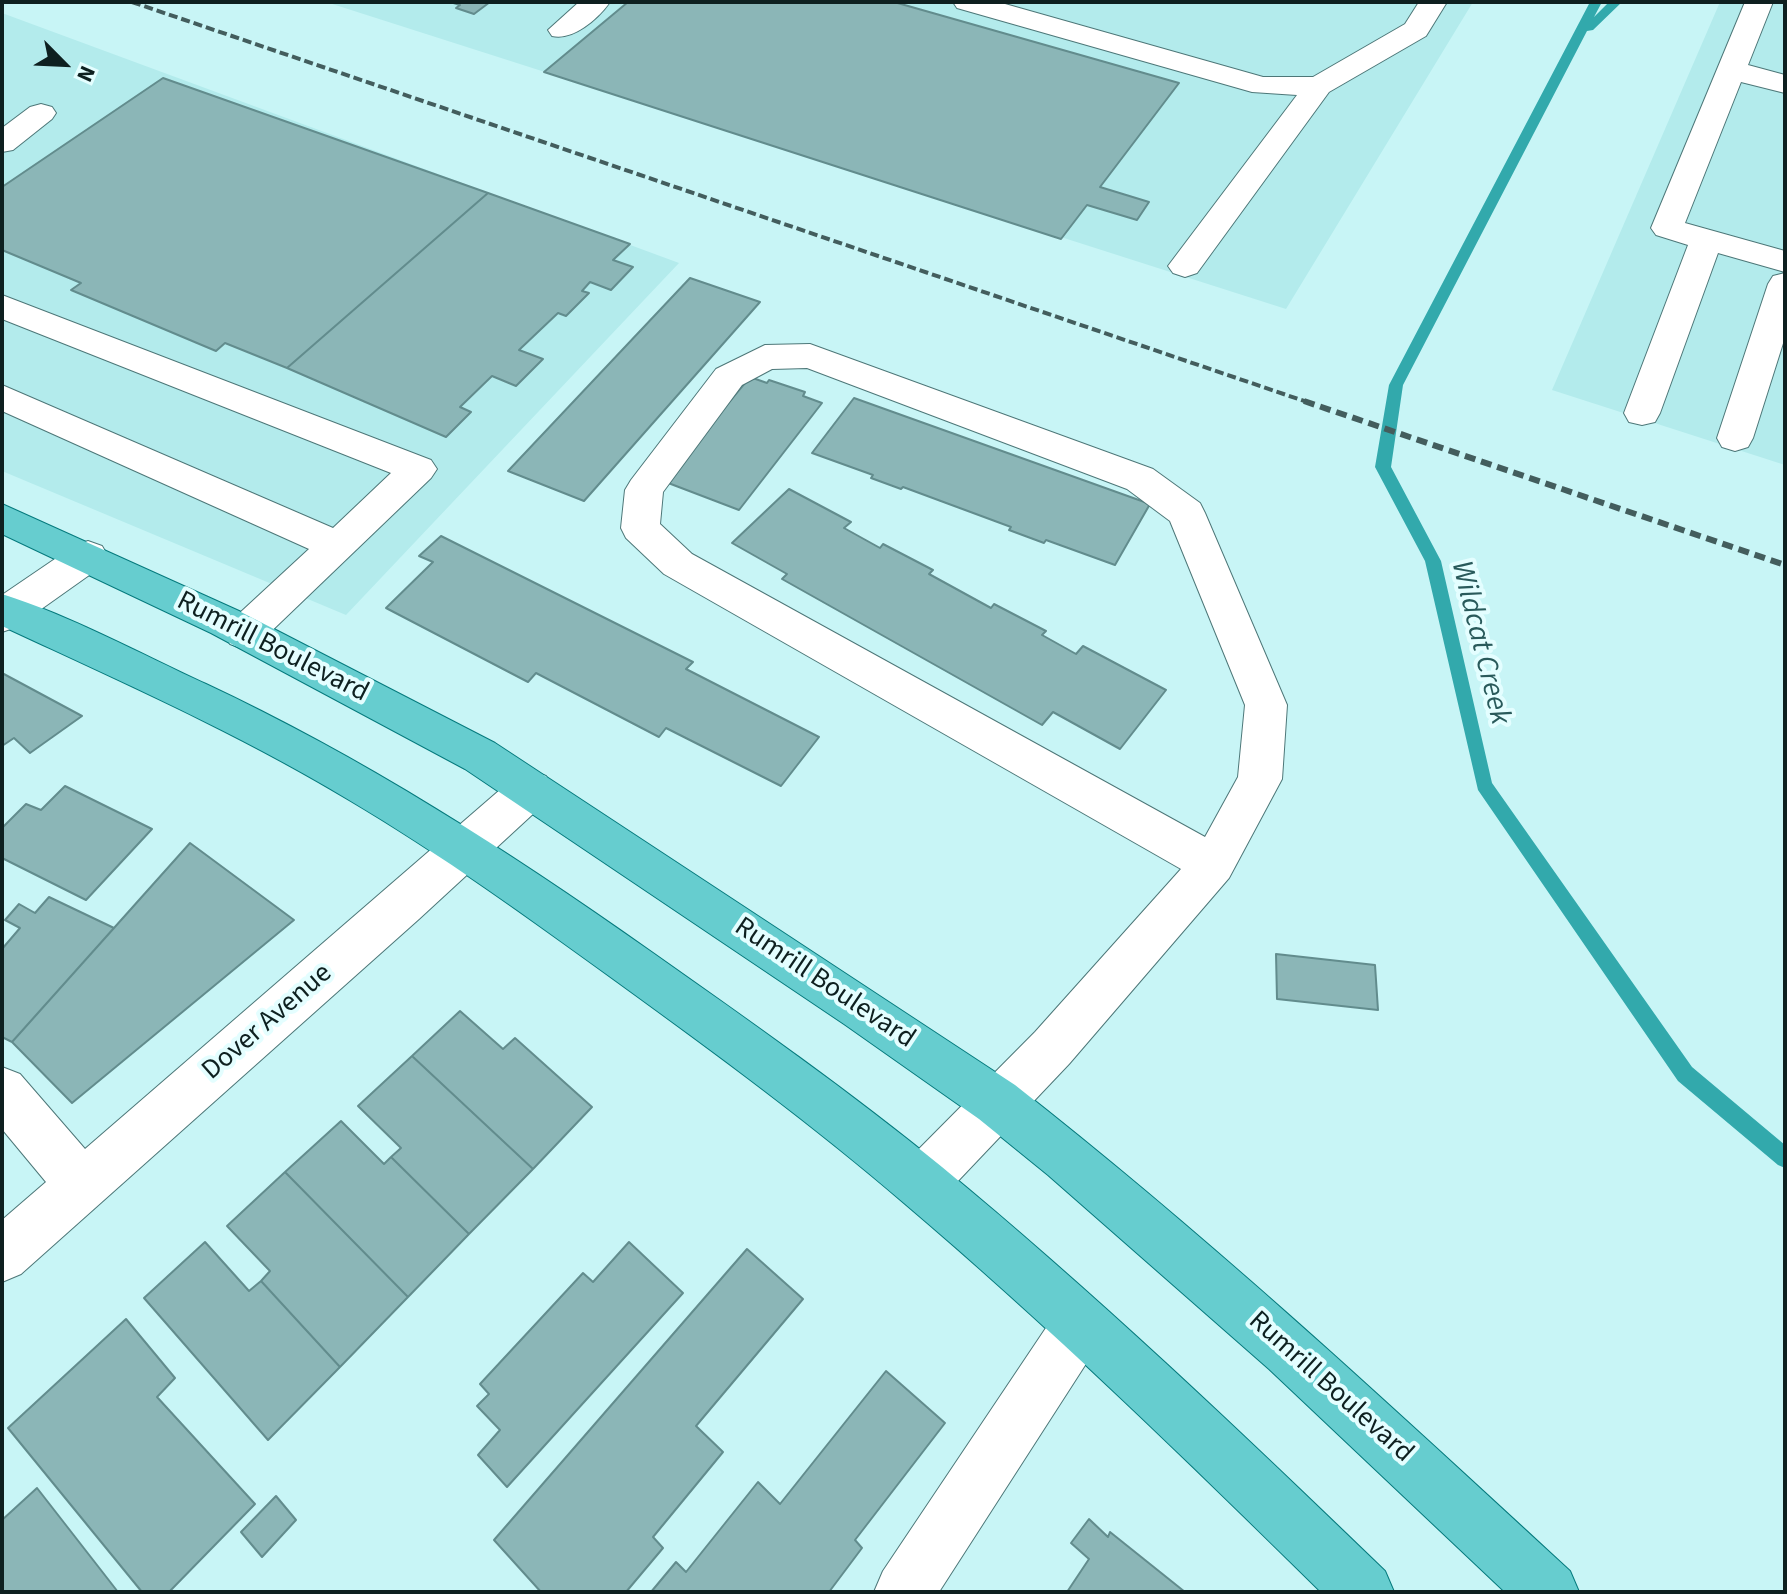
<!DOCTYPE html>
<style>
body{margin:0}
#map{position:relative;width:1787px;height:1594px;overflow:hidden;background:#c8f5f6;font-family:"Source Sans 3",sans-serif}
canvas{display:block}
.frame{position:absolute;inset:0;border:4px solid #0e2020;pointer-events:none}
.north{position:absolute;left:24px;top:24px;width:80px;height:80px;-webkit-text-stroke:6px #e4feff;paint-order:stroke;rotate:114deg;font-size:22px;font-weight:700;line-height:32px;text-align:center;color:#0e2020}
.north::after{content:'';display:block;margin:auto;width:28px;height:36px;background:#0e2020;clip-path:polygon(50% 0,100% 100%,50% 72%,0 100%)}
</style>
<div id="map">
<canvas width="1787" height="1594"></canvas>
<div class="frame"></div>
<div class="north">N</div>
</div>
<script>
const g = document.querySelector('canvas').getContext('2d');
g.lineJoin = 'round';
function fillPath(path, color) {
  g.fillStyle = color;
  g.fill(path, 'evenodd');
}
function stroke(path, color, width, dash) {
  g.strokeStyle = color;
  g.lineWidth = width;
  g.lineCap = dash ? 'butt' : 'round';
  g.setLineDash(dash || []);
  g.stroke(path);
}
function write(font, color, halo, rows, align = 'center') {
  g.font = font + ' "Source Sans 3",sans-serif';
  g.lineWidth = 8;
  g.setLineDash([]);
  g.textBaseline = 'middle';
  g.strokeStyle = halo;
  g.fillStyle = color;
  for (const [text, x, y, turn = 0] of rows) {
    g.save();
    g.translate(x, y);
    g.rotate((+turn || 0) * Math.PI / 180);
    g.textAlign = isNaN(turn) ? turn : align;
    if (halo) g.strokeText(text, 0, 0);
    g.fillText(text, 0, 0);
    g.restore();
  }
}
const built = new Path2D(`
 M 326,2 L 1473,2 L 1286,309 Z
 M 1720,2 L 1785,2 L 1785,465 L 1552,390 Z
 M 2,13 L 679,263 L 346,615 L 2,471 Z`);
const stream = new Path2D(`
 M 1590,2 L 1602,2 L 1594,17 L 1609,2 L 1622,2 L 1593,30 L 1587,31 L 1403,385 L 1391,467 L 1441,561 L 1492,783 L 1692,1067 L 1785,1145 L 1785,1168 L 1778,1165 L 1678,1081 L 1478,790 L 1425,561 L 1375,467 L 1389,385 Z`);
const building = new Path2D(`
 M 450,2 L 490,2 L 474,14 L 456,8 L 460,5 Z
 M 628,2 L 894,2 L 1179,83 L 1100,187 L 1149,202 L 1137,220 L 1087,205 L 1061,239 L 544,72 Z
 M 163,78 L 488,193 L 287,368 L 225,343 L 216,351 L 71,290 L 81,283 L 2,250 L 2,187 Z
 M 488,193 L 630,244 L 613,260 L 633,267 L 611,290 L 590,282 L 582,291 L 589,293 L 566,316 L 558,313 L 519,350 L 543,359 L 516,386 L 492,376 L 460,407 L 471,412 L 446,437 L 287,368 Z
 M 690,278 L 760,302 L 584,501 L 508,471 Z
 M 750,377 L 767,383 L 769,380 L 805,392 L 803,396 L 822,403 L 739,510 L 663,481 Z
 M 854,398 L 1150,504 L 1115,565 L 1046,540 L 1044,543 L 1009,530 L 1011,527 L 903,487 L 901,489 L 871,478 L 873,475 L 812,453 Z
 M 789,489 L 851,522 L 844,528 L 880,548 L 883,544 L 933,570 L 929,574 L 991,608 L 994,604 L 1046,631 L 1042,635 L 1076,654 L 1083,646 L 1166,690 L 1120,749 L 1053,712 L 1042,725 L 782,579 L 787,574 L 732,543 Z
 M 441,536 L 693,662 L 686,669 L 819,737 L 781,786 L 666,728 L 659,737 L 536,673 L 528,682 L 386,608 L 433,562 L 419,556 Z
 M 2,673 L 82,716 L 30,753 L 14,738 L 2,746 Z
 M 65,786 L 152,829 L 86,900 L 2,858 L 2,828 L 26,804 L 41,810 Z
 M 190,843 L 294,920 L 72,1103 L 12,1042 Z
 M 49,897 L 114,928 L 12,1042 L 2,1037 L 2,949 L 20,928 L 5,920 L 19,904 L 35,913 Z
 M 1276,954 L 1375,965 L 1378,1010 L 1277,999 Z
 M 460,1011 L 503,1049 L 515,1038 L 592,1107 L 533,1169 L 412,1056 Z
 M 412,1056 L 533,1169 L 469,1234 L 391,1157 L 401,1148 L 358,1106 Z
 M 341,1121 L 384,1164 L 391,1157 L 469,1234 L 408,1297 L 285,1172 Z
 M 285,1172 L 408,1297 L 340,1367 L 261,1281 L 270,1271 L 227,1226 Z
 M 205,1242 L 249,1291 L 261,1281 L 340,1367 L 268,1440 L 144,1298 Z
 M 629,1242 L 683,1293 L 507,1487 L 478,1455 L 500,1430 L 477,1406 L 489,1394 L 480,1384 L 583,1273 L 593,1282 Z
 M 747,1249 L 803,1299 L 696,1426 L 723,1452 L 653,1537 L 663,1548 L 626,1592 L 541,1592 L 494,1540 Z
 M 126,1319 L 175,1378 L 157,1397 L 255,1504 L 169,1592 L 142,1592 L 8,1428 Z
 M 886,1371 L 945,1423 L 855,1540 L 862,1548 L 829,1592 L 651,1592 L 676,1562 L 686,1572 L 758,1482 L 780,1504 Z
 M 37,1488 L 118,1592 L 2,1592 L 2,1520 Z
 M 276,1496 L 296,1520 L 262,1557 L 241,1532 Z
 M 1089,1519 L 1108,1537 L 1110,1532 L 1185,1592 L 1067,1592 L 1089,1559 L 1071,1543 Z`);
const minor = new Path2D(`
 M 579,2 L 610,2 C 598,19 573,41 552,36 L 548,30 Z
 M 953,2 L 998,2 L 1263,77 L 1313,77 L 1405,24 L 1419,2 L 1447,2 L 1426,36 L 1329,92 L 1197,273 L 1185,277 L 1173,273 L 1168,266 L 1297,95 L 1252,92 L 957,8 Z
 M 1745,2 L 1773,2 L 1748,65 L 1785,75 L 1785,93 L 1741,82 L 1685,223 L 1785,251 L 1785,272 L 1718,253 L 1660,413 L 1655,422 L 1642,425 L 1629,422 L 1624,413 L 1688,245 L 1656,235 L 1651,228 Z
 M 41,104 L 52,107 L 56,113 L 52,119 L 13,150 L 2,152 L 2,128 L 30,107 Z
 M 1785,273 L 1785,337 L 1753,438 L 1748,447 L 1735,451 L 1722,447 L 1717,438 L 1768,284 L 1773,276 Z
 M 2,295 L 431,460 L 437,469 L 431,478 L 258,644 L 244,649 L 230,644 L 224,633 L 230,622 L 309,549 L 2,411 L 2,385 L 333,528 L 391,473 L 2,319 Z
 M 810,344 L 1153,469 L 1200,503 L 1205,513 L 1287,705 L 1282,779 L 1229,878 L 1069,1064 L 939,1201 L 921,1209 L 903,1201 L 895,1183 L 903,1165 L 1035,1032 L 1181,869 L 664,574 L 626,538 L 621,528 L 625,490 L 631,480 L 716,369 L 765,345 ZM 807,368 L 1127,489 L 1170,521 L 1245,705 L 1238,777 L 1205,837 L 692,554 L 660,524 L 663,492 L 742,385 L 772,369 Z
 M 88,541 L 102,546 L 108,556 L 102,566 L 16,627 L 2,632 L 2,595 L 74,546 Z
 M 531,771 L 546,776 L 553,789 L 546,802 L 419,919 L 21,1274 L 2,1282 L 2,1220 L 46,1182 L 2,1129 L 2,1067 L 20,1074 L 85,1149 L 516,776 Z
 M 1081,1296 L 1100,1304 L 1108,1323 L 1100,1342 L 939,1592 L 874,1592 L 883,1571 L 1062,1304 Z`);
const major = new Path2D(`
 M 2,504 L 239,611 L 495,743 L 1015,1085 C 1209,1237 1389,1404 1570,1571 L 1579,1592 L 1505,1592 L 1269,1369 L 1048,1175 L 979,1119 L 844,1024 L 465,769 L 211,633 L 2,534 Z
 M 2,594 C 69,615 141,654 206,684 C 364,758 510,852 653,953 C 751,1022 849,1091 942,1167 C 1096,1294 1241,1432 1385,1571 L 1394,1592 L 1321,1592 C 1186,1459 1049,1326 904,1203 C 812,1124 714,1052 616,981 C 529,918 442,855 349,800 C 238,733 120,681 2,626 Z`);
const railFar1 = new Path2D(`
 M 132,2 L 1310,403`);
const rail = new Path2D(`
 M 1304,401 L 1785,565`);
const streetNames = [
 ["Rumrill Boulevard",272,648,27],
 ["Rumrill Boulevard",824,984,34],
 ["Dover Avenue",268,1023,-41],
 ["Rumrill Boulevard",1330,1388,42]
];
const waterNames = [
 ["Wildcat Creek",1479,643,76]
];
fillPath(built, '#b3ebec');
fillPath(stream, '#32a9ac');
fillPath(building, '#8bb6b7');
stroke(building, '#628c8d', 2);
stroke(minor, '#4d7778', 2);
stroke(major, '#057a7d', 2);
fillPath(minor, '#fff');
fillPath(major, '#66cdcf');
stroke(railFar1, '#435d5d', 4, [9, 4]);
stroke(rail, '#435d5d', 6, [11, 6]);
write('28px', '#0e2020', '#e4feff', streetNames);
write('italic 30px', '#295a5b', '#e4feff', waterNames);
</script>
